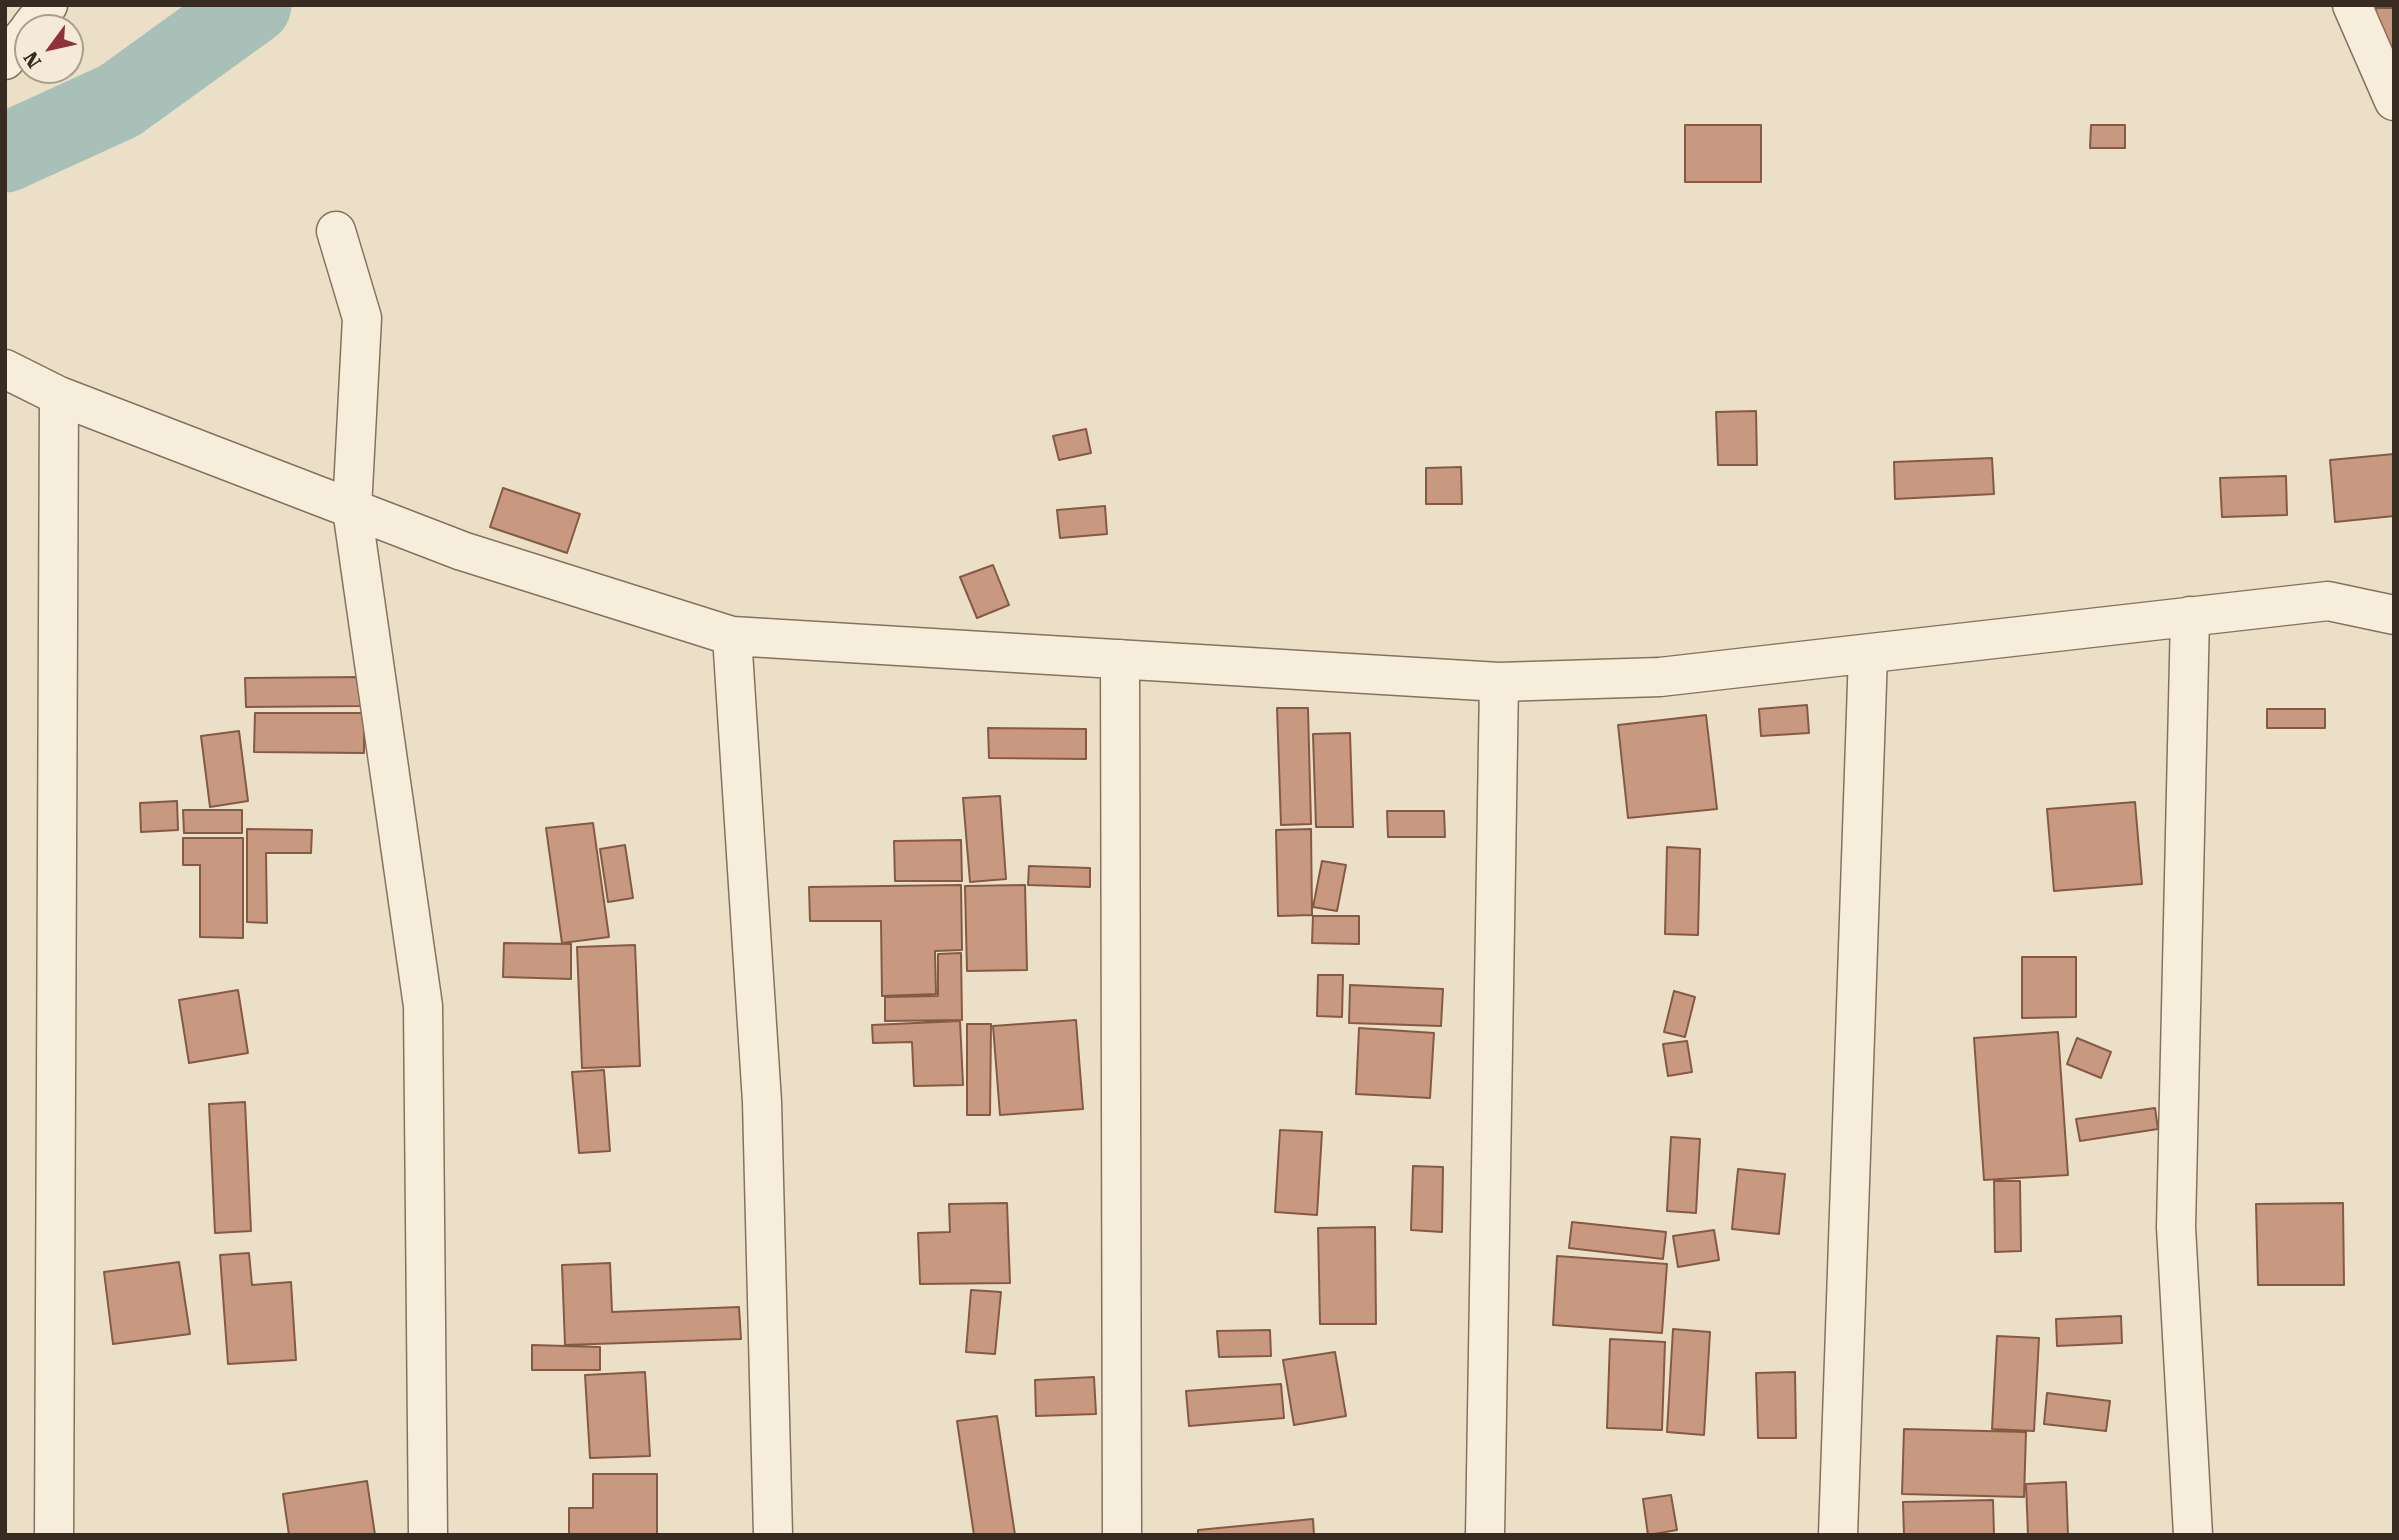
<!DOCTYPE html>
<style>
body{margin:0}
#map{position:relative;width:2399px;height:1540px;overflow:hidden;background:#ecdfc8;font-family:"Roboto Serif",serif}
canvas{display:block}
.frame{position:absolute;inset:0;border:7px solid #382b21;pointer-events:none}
.north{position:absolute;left:14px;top:14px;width:70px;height:70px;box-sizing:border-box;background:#f4ead7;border:2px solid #a99e8e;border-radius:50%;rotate:237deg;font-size:19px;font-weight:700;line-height:28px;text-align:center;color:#382b21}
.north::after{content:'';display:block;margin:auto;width:24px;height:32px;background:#923138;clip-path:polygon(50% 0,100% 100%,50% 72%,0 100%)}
</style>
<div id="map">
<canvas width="2399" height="1540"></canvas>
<div class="frame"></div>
<div class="north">N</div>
</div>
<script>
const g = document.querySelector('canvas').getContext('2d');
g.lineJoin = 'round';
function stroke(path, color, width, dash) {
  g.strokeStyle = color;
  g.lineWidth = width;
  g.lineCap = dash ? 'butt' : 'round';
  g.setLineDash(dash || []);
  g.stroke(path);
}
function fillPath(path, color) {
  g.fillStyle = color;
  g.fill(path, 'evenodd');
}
const river = new Path2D(`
 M 5,153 L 119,101 L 252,5`);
const building = new Path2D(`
 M 2376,8 L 2394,8 L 2394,49 L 2376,49 Z
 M 1685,125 L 1761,125 L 1761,182 L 1685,182 Z
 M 2091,125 L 2125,125 L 2125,148 L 2090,148 Z
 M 1756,411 L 1757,465 L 1718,465 L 1716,412 Z
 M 1086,429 L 1091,453 L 1059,460 L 1053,436 Z
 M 2394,454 L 2394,516 L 2335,522 L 2330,460 Z
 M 1992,458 L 1994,494 L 1895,499 L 1894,462 Z
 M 1461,467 L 1462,504 L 1426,504 L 1426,468 Z
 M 2286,476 L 2287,515 L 2222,517 L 2220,478 Z
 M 503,488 L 580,514 L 567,553 L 490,527 Z
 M 1105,506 L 1107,534 L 1060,538 L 1057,510 Z
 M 993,565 L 1009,605 L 977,618 L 960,577 Z
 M 361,677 L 361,706 L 246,707 L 245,678 Z
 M 1807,705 L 1809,733 L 1761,736 L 1759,709 Z
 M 1277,708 L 1308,708 L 1311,824 L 1281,825 Z
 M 2267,709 L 2325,709 L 2325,728 L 2267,728 Z
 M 255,713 L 364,713 L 364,753 L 254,752 Z
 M 1706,715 L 1717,809 L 1628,818 L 1618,725 Z
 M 988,728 L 1086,729 L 1086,759 L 989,758 Z
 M 239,731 L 248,801 L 210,807 L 201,736 Z
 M 1350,733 L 1353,827 L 1316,827 L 1313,734 Z
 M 1000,796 L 1006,879 L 970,882 L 963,798 Z
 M 177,801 L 178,830 L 141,832 L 140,803 Z
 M 2135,802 L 2142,884 L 2054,891 L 2047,809 Z
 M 183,810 L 242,810 L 242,833 L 184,833 Z
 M 1387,811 L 1444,811 L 1445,837 L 1388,837 Z
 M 593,823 L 609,937 L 562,943 L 546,828 Z
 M 247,829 L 312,830 L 311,853 L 266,853 L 267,923 L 247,922 Z
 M 1311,829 L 1312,915 L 1278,916 L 1276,830 Z
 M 183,838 L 243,838 L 243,938 L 200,937 L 200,865 L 183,865 Z
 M 961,840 L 962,881 L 895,881 L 894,841 Z
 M 625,845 L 633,898 L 608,902 L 600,849 Z
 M 1667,847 L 1700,849 L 1698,935 L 1665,934 Z
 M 1322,861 L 1346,865 L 1337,911 L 1313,907 Z
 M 1029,866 L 1090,868 L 1090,887 L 1028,885 Z
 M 961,885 L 962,950 L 935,951 L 936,994 L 882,996 L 881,921 L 810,921 L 809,887 Z
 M 1025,885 L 1027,970 L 967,971 L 965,886 Z
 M 1313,916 L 1359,916 L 1359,944 L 1312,943 Z
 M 504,943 L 571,944 L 571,979 L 503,977 Z
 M 635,945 L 640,1066 L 582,1068 L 577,947 Z
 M 961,953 L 962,1020 L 885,1021 L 885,997 L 938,996 L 938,954 Z
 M 2022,957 L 2076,957 L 2076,1017 L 2022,1018 Z
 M 1318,975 L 1343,975 L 1342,1017 L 1317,1016 Z
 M 1350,985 L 1443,989 L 1441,1026 L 1349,1023 Z
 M 238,990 L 248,1053 L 189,1063 L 179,1000 Z
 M 1674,991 L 1695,997 L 1685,1037 L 1664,1032 Z
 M 1076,1020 L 1083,1109 L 1000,1115 L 993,1026 Z
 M 960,1021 L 963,1085 L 914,1086 L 912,1042 L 873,1043 L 872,1025 Z
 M 967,1024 L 991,1024 L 990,1115 L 967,1115 Z
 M 1359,1028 L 1434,1033 L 1430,1098 L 1356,1094 Z
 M 2058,1032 L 2068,1175 L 1984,1180 L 1974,1038 Z
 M 2077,1038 L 2111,1052 L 2101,1078 L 2067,1064 Z
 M 1687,1041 L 1692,1072 L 1668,1076 L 1663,1044 Z
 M 604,1070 L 610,1151 L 579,1153 L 572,1072 Z
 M 245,1102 L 251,1231 L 215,1233 L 209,1104 Z
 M 2155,1108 L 2158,1129 L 2080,1141 L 2076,1119 Z
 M 1280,1130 L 1322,1132 L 1317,1215 L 1275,1212 Z
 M 1671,1137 L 1700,1139 L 1696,1213 L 1667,1211 Z
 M 1413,1166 L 1443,1167 L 1442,1232 L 1411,1230 Z
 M 1738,1169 L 1785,1174 L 1779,1234 L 1732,1229 Z
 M 1994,1181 L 2020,1181 L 2021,1251 L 1995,1252 Z
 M 1007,1203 L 1010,1283 L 920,1284 L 918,1233 L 950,1232 L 949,1204 Z
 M 2343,1203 L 2344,1285 L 2258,1285 L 2256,1204 Z
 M 1572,1222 L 1666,1232 L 1663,1259 L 1569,1248 Z
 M 1375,1227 L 1376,1324 L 1320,1324 L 1318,1228 Z
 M 1714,1230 L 1719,1260 L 1678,1267 L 1673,1236 Z
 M 249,1253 L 252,1285 L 291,1282 L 296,1360 L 228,1364 L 220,1255 Z
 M 1557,1256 L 1667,1264 L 1662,1333 L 1553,1325 Z
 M 179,1262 L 190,1334 L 113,1344 L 104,1272 Z
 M 610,1263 L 612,1312 L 739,1307 L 741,1339 L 565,1345 L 562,1265 Z
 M 971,1290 L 1001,1292 L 995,1354 L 966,1352 Z
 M 2121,1316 L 2122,1343 L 2057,1346 L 2056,1319 Z
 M 1673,1329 L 1710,1332 L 1704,1435 L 1667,1432 Z
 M 1270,1330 L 1271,1356 L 1219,1357 L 1217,1331 Z
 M 1997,1336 L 2039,1338 L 2034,1431 L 1992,1429 Z
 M 1610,1339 L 1665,1342 L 1662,1430 L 1607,1428 Z
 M 532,1345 L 600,1347 L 600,1370 L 532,1370 Z
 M 1335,1352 L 1346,1416 L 1294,1425 L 1283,1360 Z
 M 645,1372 L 650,1456 L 590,1458 L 585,1375 Z
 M 1795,1372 L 1796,1438 L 1758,1438 L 1756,1373 Z
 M 1094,1377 L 1096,1414 L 1036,1416 L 1035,1380 Z
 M 1281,1384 L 1284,1418 L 1189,1426 L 1186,1391 Z
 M 2047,1393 L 2110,1401 L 2106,1431 L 2044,1424 Z
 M 997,1416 L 1015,1535 L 974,1535 L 957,1421 Z
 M 1904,1429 L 2026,1432 L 2024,1497 L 1902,1494 Z
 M 593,1474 L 657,1474 L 657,1535 L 569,1535 L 569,1508 L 593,1508 Z
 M 367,1481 L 375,1535 L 289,1535 L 283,1494 Z
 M 2066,1482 L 2068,1535 L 2028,1535 L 2026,1484 Z
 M 1671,1495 L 1677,1530 L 1648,1535 L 1643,1499 Z
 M 1993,1500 L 1994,1535 L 1904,1535 L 1903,1502 Z
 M 1313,1519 L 1314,1535 L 1198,1535 L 1198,1530 Z`);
const minor = new Path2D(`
 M 2352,5 L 2394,101
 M 30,28 L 48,5
 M 5,60 L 28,31
 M 336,231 L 362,318 L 352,509 L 423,1006 L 428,1535
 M 5,369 L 59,396 L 462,551 L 732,636 L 1499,682 L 1660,677 L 2328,601 L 2394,615
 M 2190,616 L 2176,1227 L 2193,1535
 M 732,636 L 762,1102 L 773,1535
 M 1120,659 L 1122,1535
 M 54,1535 L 59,396
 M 1485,1535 L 1499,682
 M 1838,1535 L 1868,654`);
stroke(river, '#a8c0b8', 79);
fillPath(building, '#c89980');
stroke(building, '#855a45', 2);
stroke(minor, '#87715e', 41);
stroke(minor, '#f7eddb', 38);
</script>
